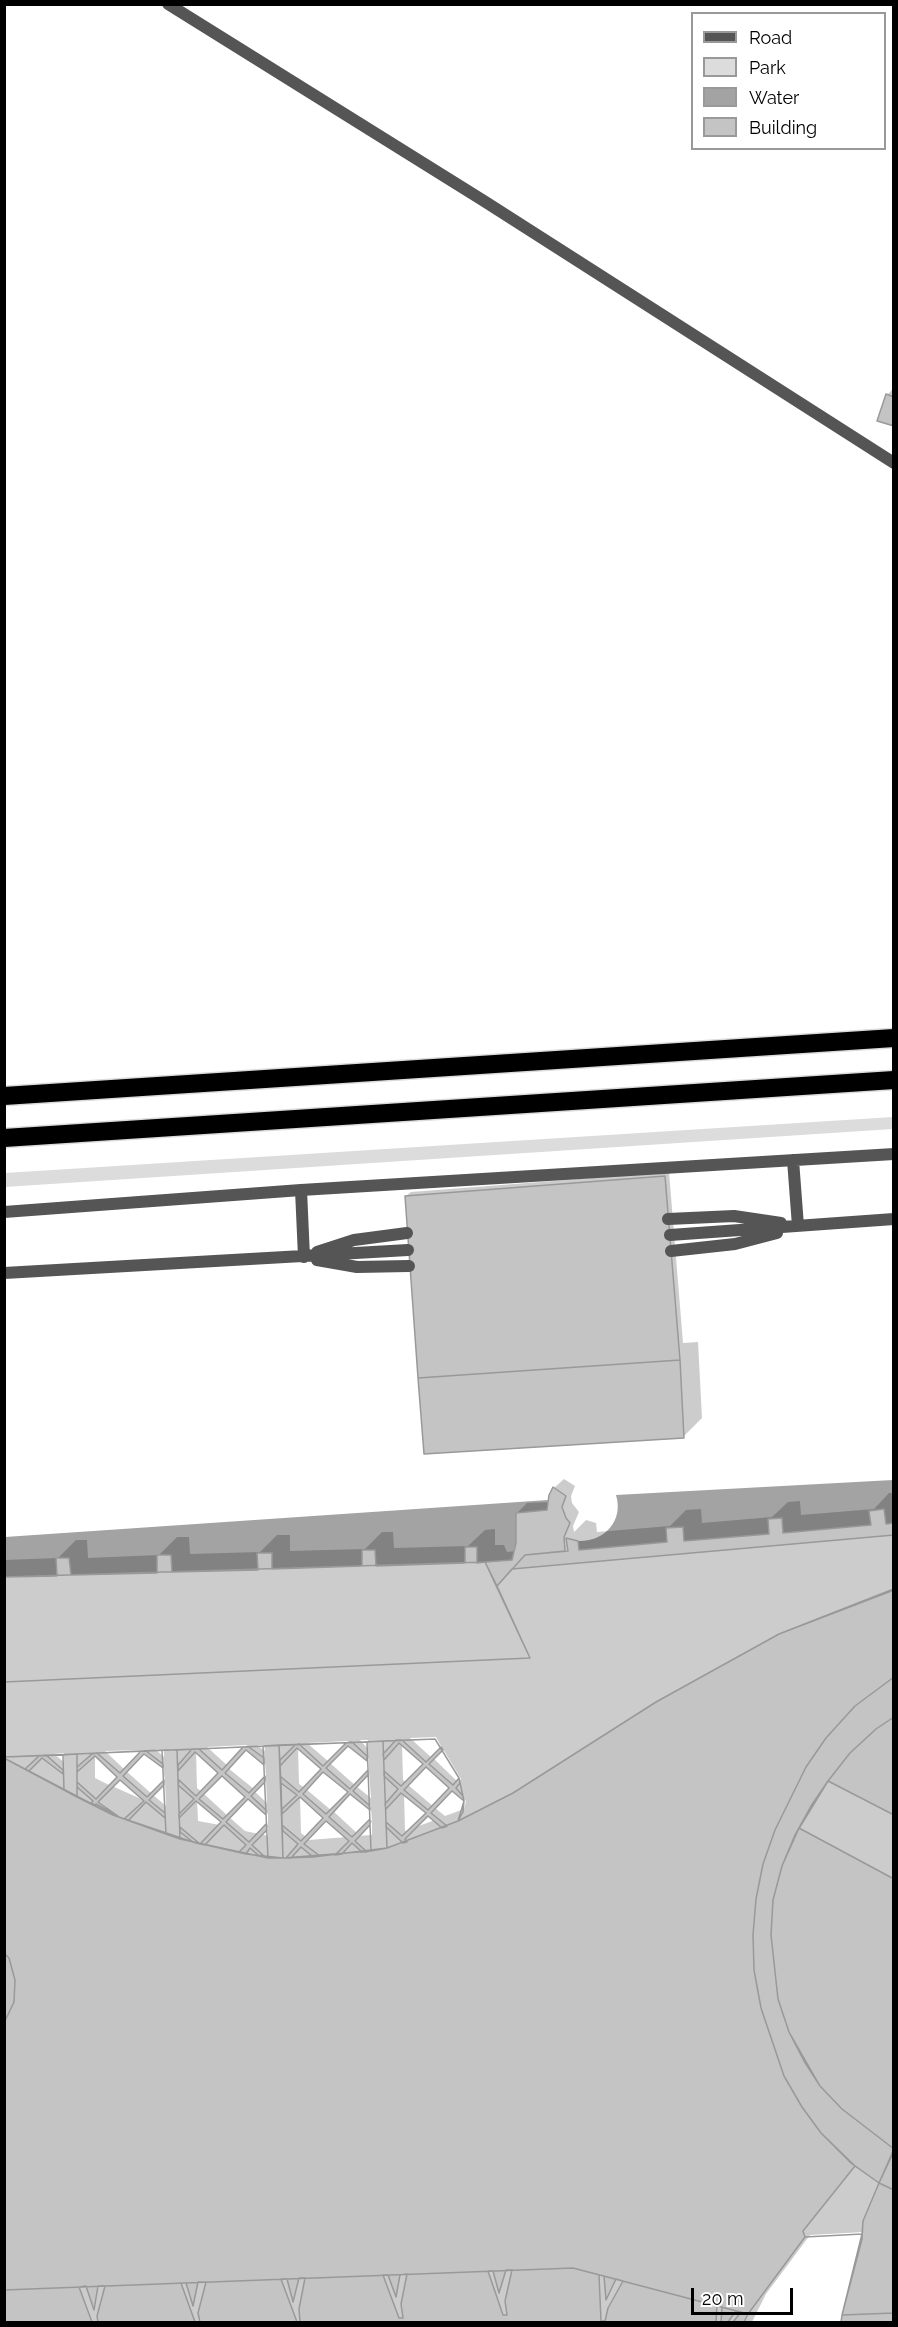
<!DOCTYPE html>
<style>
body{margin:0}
#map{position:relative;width:898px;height:2327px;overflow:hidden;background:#fff;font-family:Raleway,sans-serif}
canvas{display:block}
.frame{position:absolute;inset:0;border:6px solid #000;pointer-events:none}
.legend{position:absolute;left:691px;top:12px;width:195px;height:138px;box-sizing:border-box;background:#fff;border:2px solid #999;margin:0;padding:8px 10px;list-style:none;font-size:18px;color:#000}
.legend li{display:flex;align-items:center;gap:12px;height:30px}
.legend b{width:30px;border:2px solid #999}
.scale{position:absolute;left:691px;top:2288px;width:102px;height:27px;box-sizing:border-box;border:3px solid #000;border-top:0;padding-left:8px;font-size:18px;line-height:21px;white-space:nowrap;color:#000;-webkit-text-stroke:4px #fff;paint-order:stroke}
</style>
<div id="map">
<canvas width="898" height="2327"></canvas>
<div class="frame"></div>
<ul class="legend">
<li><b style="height:8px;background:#555"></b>Road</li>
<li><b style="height:16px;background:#dcdcdc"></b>Park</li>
<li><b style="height:16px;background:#a3a3a3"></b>Water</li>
<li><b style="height:16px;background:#c4c4c4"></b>Building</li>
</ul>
<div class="scale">20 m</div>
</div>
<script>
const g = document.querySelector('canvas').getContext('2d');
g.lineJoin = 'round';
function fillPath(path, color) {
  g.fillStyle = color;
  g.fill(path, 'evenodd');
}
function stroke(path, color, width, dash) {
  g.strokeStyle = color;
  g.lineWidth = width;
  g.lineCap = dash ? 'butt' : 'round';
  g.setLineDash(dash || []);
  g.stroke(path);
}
const green = new Path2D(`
 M 893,1117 L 893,1129 L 5,1187 L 5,1173 Z`);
const water = new Path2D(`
 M 893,1480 L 893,1523 L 886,1524 L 870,1511 L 871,1525 L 783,1533 L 781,1518 L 768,1520 L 769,1534 L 684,1541 L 682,1527 L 666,1528 L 667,1542 L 579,1550 L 578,1541 C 604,1542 624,1521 616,1495 Z
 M 548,1500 L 547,1510 L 516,1513 L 516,1543 L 512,1560 L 477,1563 L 477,1547 L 465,1547 L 465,1563 L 376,1566 L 375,1550 L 362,1550 L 362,1566 L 272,1569 L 272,1553 L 258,1553 L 258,1570 L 172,1572 L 171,1555 L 158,1555 L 157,1573 L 71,1575 L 69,1558 L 56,1558 L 57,1576 L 5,1577 L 5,1537 Z`);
const shadow = new Path2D(`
 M 892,390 L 894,391 L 894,425 L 887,395 Z
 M 669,1172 L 683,1343 L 698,1342 L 702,1418 L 684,1436 L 406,1196 L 411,1192 Z
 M 564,1479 L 575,1486 L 571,1496 L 572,1503 L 579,1512 L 573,1526 L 574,1532 L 586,1520 L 596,1523 L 597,1532 L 670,1526 L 686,1510 L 701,1509 L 702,1523 L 772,1517 L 788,1502 L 800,1501 L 801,1515 L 874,1509 L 889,1493 L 894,1493 L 894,2322 L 843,2322 L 864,2232 L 810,2235 L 766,2294 L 752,2322 L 4,2322 L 4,1560 L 58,1558 L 76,1540 L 87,1540 L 88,1558 L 159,1555 L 177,1537 L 189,1537 L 190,1554 L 260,1552 L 277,1535 L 290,1535 L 290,1551 L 365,1549 L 382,1532 L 393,1532 L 394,1548 L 468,1546 L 485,1530 L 495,1529 L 495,1545 L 504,1545 L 507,1552 L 516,1551 L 517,1513 L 527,1503 L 550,1502 L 554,1488 ZM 436,1737 L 442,1748 L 432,1758 L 410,1738 ZM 360,1740 L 368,1740 L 368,1749 ZM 348,1741 L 329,1762 L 307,1743 ZM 402,1743 L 425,1764 L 407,1783 L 403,1780 ZM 348,1744 L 367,1759 L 369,1758 L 369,1771 L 356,1786 L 330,1763 ZM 247,1745 L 228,1766 L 207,1747 ZM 257,1745 L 264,1745 L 265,1751 ZM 298,1747 L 323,1768 L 305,1788 L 299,1784 ZM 155,1749 L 164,1749 L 164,1757 ZM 246,1749 L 265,1764 L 266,1776 L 254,1789 L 228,1768 ZM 443,1749 L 461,1779 L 458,1782 L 433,1758 ZM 144,1750 L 125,1770 L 105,1751 ZM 196,1750 L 221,1773 L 202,1792 L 197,1788 ZM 144,1752 L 163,1766 L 165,1781 L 152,1794 L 126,1771 ZM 64,1753 L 64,1762 L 54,1754 ZM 95,1754 L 119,1777 L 111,1786 L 95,1778 ZM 426,1765 L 451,1788 L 434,1807 L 407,1784 ZM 323,1770 L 350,1792 L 332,1811 L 306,1789 ZM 369,1772 L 371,1798 L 356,1786 ZM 222,1774 L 247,1797 L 228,1816 L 203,1793 ZM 120,1778 L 148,1802 L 112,1786 ZM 266,1779 L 267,1803 L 254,1791 ZM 165,1781 L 166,1806 L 152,1794 ZM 452,1789 L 466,1801 L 464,1809 L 445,1816 L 434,1807 ZM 351,1792 L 371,1810 L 372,1820 L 358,1834 L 333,1811 ZM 404,1792 L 428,1813 L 411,1829 L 405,1831 ZM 300,1795 L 325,1818 L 306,1837 L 301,1833 ZM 248,1797 L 268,1814 L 268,1824 L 259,1834 L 245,1831 L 229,1817 ZM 197,1800 L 223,1822 L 220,1825 L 198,1821 ZM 428,1814 L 435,1820 L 413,1828 ZM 326,1819 L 347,1837 L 309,1840 L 307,1838 ZM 372,1822 L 372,1835 L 357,1836 ZM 268,1827 L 268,1836 L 261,1834 Z`);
const building = new Path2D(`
 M 886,394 L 894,397 L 894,426 L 877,421 Z
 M 665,1176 L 680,1360 L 418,1378 L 405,1196 Z
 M 680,1360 L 684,1438 L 424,1454 L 418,1378 Z
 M 553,1487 L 566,1496 L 562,1507 L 566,1518 L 570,1523 L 564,1537 L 565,1551 L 525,1555 L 497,1586 L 485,1562 L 512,1560 L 516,1543 L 516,1513 L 547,1510 L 549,1495 Z
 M 884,1509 L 886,1524 L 894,1523 L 894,2313 L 842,2315 L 862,2234 L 805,2237 L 748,2314 L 573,2268 L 4,2290 L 4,1758 L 64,1790 L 63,1755 L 4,1757 L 4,1577 L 57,1576 L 56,1558 L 69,1558 L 71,1575 L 157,1573 L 157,1555 L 171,1555 L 172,1572 L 258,1570 L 257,1553 L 272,1553 L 272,1569 L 362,1566 L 362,1550 L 375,1550 L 376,1566 L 465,1563 L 465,1547 L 477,1547 L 477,1563 L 485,1562 L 497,1586 L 525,1555 L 568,1551 L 566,1538 L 578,1541 L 579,1550 L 667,1542 L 666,1528 L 683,1527 L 684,1541 L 769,1534 L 768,1519 L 782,1518 L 783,1533 L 871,1525 L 869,1511 ZM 435,1739 L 459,1778 L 464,1801 L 463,1812 L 458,1821 L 387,1848 L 383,1741 ZM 367,1742 L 371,1851 L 283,1858 L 279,1745 ZM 263,1746 L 268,1858 L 180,1839 L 177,1750 ZM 162,1750 L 166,1834 L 113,1815 L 77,1797 L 77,1754 Z
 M 894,1535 L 894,1590 L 779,1634 L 656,1702 L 513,1793 L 458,1821 L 464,1801 L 459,1778 L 435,1739 L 4,1757 L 4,1682 L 530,1658 L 497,1586 L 512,1569 Z
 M 485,1562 L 530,1658 L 4,1682 L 4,1577 Z
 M 891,1590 L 894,1590 L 894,2313 L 842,2315 L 862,2239 L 863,2221 L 879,2183 L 855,2166 L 803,2231 L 805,2237 L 748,2314 L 573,2268 L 4,2290 L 4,1758 L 113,1815 L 193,1842 L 246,1854 L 283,1858 L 313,1857 L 387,1848 L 458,1821 L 513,1793 L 656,1702 L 779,1634 Z
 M 894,1590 L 894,1677 L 855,1706 L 826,1738 L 806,1767 L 775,1830 L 763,1864 L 756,1899 L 753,1935 L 754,1970 L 761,2008 L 784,2076 L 802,2107 L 821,2133 L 855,2166 L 803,2231 L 805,2237 L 748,2314 L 573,2268 L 4,2290 L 4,2023 L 14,2002 L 15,1980 L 9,1958 L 4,1953 L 4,1758 L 113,1815 L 193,1842 L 246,1854 L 283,1858 L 313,1857 L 387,1848 L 458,1821 L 513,1793 L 656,1702 L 779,1634 Z
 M 894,1677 L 894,1717 L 876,1729 L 850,1753 L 828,1781 L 795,1835 L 782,1866 L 773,1900 L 771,1935 L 778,1999 L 789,2032 L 804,2061 L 820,2086 L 842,2109 L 894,2149 L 879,2183 L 851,2163 L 821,2133 L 802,2107 L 784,2076 L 761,2008 L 754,1970 L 753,1935 L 756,1899 L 763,1864 L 775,1830 L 806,1767 L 826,1738 L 855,1706 Z
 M 894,1717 L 894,2149 L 842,2109 L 820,2086 L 804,2061 L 789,2032 L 778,1999 L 771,1935 L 773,1900 L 782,1866 L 795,1835 L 811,1806 L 828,1781 L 850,1753 L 876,1729 Z
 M 894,1717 L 894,2149 L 842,2109 L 820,2086 L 804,2061 L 789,2032 L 778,1999 L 771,1935 L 773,1900 L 782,1866 L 795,1835 L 811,1806 L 828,1781 L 850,1753 L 876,1729 Z
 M 894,1717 L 894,1815 L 828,1781 L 850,1753 L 876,1729 Z
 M 396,1740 L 402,1740 L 426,1762 L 441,1747 L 443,1750 L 429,1764 L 453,1785 L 459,1778 L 460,1783 L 456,1788 L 463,1796 L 464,1801 L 452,1791 L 431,1813 L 447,1826 L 442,1828 L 428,1816 L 405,1839 L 407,1842 L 403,1843 L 386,1827 L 386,1822 L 402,1836 L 426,1813 L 401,1793 L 386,1809 L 385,1804 L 398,1789 L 384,1776 L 384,1771 L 401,1786 L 423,1764 L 399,1743 L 384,1760 L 383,1754 ZM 426,1767 L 449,1788 L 428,1810 L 404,1790 Z
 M 383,1741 L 387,1848 L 371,1851 L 367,1742 Z
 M 352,1742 L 367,1756 L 367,1761 L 348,1746 L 326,1768 L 350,1789 L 368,1770 L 368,1775 L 353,1791 L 369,1805 L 370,1810 L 350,1794 L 329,1817 L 352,1837 L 370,1819 L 370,1825 L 355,1841 L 367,1852 L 362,1852 L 352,1843 L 342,1854 L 335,1855 L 349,1841 L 326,1821 L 304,1844 L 320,1856 L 313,1857 L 301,1847 L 291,1858 L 286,1858 L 298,1844 L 283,1831 L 282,1825 L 301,1841 L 323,1818 L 300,1797 L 282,1814 L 282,1809 L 297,1795 L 281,1783 L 280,1776 L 299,1792 L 321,1769 L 297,1748 L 280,1766 L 280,1760 L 295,1745 L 299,1744 L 323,1766 L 346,1743 ZM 323,1772 L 348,1792 L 326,1814 L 303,1794 Z
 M 279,1745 L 281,1783 L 283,1858 L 268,1858 L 263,1746 Z
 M 243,1747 L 249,1747 L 264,1758 L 264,1765 L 246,1750 L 225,1773 L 249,1793 L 265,1776 L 265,1782 L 251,1796 L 266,1810 L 266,1815 L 248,1799 L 226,1822 L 249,1842 L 266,1824 L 267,1830 L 252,1845 L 265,1857 L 259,1856 L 250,1848 L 246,1854 L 239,1852 L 246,1845 L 224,1825 L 205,1845 L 200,1844 L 221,1822 L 196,1801 L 179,1818 L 179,1814 L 194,1799 L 178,1785 L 179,1780 L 196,1796 L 218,1773 L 195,1752 L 178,1771 L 178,1765 L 192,1749 L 199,1749 L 222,1770 ZM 222,1776 L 245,1797 L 223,1819 L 199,1799 Z
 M 162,1750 L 177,1750 L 180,1839 L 166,1834 Z
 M 141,1751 L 146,1751 L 163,1764 L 163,1768 L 144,1754 L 123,1776 L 147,1797 L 164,1780 L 164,1785 L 149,1800 L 165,1813 L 165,1818 L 146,1802 L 129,1820 L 124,1819 L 144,1801 L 120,1780 L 98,1802 L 118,1816 L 96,1804 L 95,1805 L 91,1803 L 93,1801 L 77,1787 L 77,1782 L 96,1799 L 117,1777 L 95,1756 L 77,1772 L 77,1767 L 92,1754 L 97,1753 L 120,1773 Z
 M 77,1754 L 77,1797 L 64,1790 L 63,1755 Z
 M 46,1755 L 63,1770 L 63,1774 L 42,1758 L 29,1771 L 25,1769 L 39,1756 Z
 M 180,1827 L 200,1844 L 193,1842 L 180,1832 Z
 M 799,1828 L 894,1879 L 894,2149 L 842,2109 L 820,2086 L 789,2032 L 778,1999 L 771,1935 L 773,1900 L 782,1866 Z
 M 4,1953 L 9,1958 L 15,1980 L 14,2002 L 4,2023 Z
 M 894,2151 L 894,2190 L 879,2183 Z
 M 855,2166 L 879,2183 L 863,2221 L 862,2234 L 805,2237 L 803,2231 Z
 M 879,2183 L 894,2190 L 894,2313 L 842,2315 L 862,2239 L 863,2221 Z
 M 573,2268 L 748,2314 L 744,2322 L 4,2322 L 4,2290 Z
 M 506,2270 L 512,2270 L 505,2301 L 507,2315 L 503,2315 L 488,2271 L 493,2271 L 499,2293 Z
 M 407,2274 L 401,2304 L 403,2318 L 399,2318 L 383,2275 L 388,2275 L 396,2297 L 400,2275 Z
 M 599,2275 L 604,2276 L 606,2300 L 616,2279 L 623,2281 L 608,2308 L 605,2321 L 601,2321 Z
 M 299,2278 L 305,2278 L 299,2309 L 300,2322 L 297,2322 L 281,2279 L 287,2279 L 293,2302 Z
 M 198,2282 L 206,2282 L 198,2313 L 200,2322 L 195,2322 L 181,2283 L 186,2283 L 193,2306 Z
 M 86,2286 L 94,2310 L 98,2286 L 105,2286 L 97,2316 L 98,2322 L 92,2322 L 79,2287 Z
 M 717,2306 L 722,2307 L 721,2322 L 716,2322 Z
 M 736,2311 L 741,2312 L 733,2322 L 728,2322 Z
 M 894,2313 L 894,2322 L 841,2322 L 842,2315 Z`);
const lane = new Path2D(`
 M 793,1160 L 798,1226
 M 301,1190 L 304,1257
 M 4,1212 L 301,1190 L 894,1154
 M 668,1219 L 734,1216 L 781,1223
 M 670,1235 L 894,1219
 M 671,1251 L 735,1244 L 777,1233
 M 317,1252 L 354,1240 L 407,1233
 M 317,1260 L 357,1267 L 409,1266
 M 4,1273 L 408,1250`);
const street = new Path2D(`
 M 168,4 L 484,201 L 894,463`);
const highway = new Path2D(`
 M 4,1096 L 894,1038
 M 4,1138 L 894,1080`);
fillPath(green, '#dcdcdc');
fillPath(water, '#a3a3a3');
fillPath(shadow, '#0003');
fillPath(building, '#c4c4c4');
stroke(building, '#999', 1.5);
stroke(highway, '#dbdbdb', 21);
stroke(lane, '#555', 12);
stroke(street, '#555', 12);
stroke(highway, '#000', 18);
</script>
